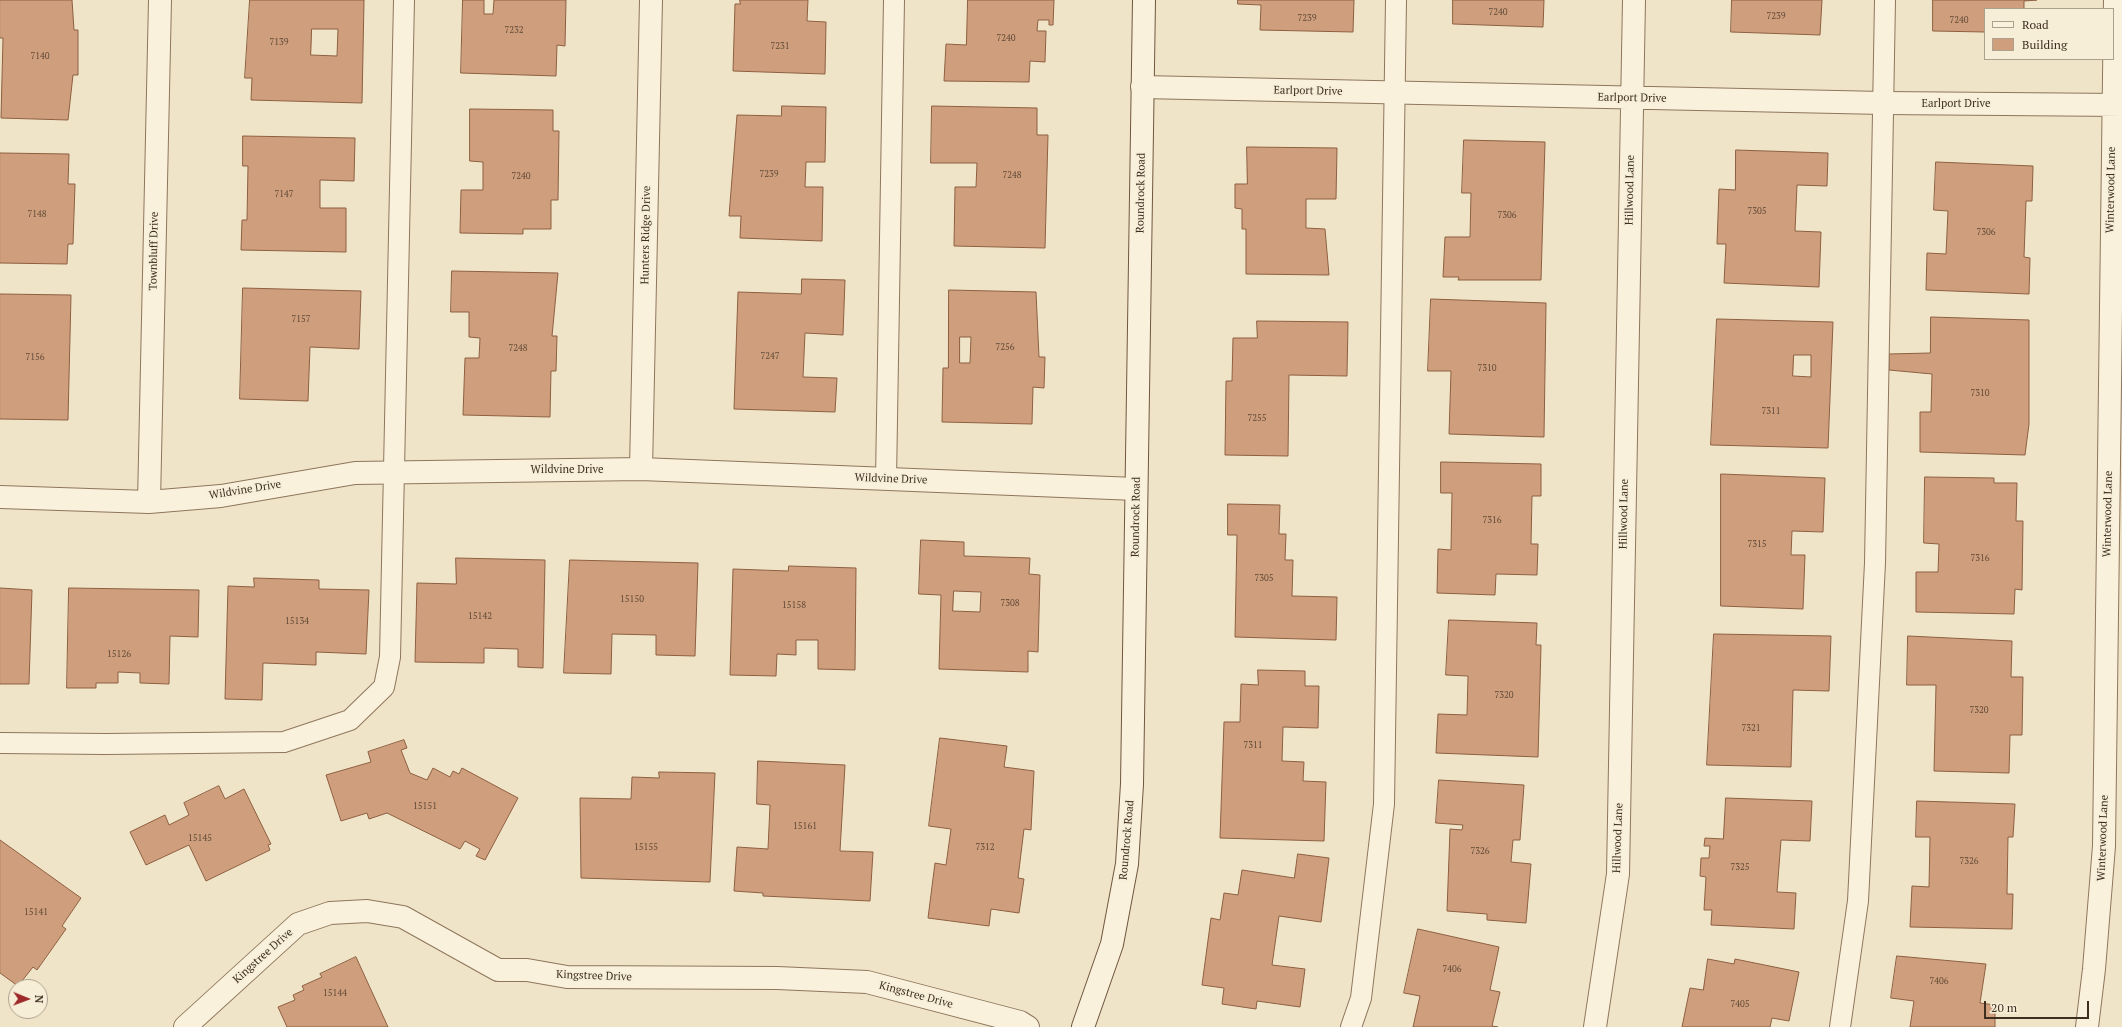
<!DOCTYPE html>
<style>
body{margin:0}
#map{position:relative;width:2122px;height:1027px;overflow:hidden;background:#f0e4c8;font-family:"PT Serif",serif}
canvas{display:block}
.legend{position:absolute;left:1984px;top:8px;width:130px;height:52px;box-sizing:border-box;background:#f7eed8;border:1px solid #ada18e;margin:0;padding:5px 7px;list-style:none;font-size:12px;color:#3d2e20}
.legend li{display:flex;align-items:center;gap:8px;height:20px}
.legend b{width:20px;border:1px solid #ada18e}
.north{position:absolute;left:8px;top:979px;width:40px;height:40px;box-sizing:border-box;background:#f7eed8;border:1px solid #ada18e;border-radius:50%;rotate:91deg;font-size:11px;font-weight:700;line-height:16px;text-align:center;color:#3d2e20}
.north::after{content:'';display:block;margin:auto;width:14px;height:18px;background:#9e2a2b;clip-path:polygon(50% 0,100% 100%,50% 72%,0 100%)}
.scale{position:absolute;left:1984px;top:1001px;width:105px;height:18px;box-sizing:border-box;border:2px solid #3d2e20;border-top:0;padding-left:5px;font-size:12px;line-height:14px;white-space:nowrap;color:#3d2e20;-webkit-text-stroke:3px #f7eed8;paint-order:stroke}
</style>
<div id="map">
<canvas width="2122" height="1027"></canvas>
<ul class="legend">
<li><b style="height:5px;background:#faf1dc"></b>Road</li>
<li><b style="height:11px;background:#cf9f7d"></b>Building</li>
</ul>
<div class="north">N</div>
<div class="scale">20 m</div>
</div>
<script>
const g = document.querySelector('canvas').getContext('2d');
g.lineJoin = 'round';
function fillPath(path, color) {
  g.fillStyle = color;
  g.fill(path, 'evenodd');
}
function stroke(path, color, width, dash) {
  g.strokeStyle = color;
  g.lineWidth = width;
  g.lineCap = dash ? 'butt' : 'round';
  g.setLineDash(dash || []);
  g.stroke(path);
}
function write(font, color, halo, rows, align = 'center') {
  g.font = font + ' "PT Serif",serif';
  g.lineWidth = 3.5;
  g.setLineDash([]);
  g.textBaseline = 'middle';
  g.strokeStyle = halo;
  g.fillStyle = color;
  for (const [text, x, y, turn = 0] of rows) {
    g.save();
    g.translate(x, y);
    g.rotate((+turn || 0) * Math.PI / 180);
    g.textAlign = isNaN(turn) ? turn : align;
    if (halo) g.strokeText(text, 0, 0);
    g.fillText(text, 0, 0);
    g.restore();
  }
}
const building = new Path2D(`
 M 0,0 L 72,0 L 74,30 L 78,30 L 78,75 L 73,75 L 68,120 L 1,118 L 3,38 L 0,38 Z
 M 250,0 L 364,0 L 362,103 L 251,100 L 252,78 L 245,78 ZM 312,29 L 338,29 L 337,56 L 311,55 Z
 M 463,0 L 484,0 L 484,14 L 493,14 L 494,0 L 566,0 L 565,46 L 557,45 L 556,76 L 461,73 Z
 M 740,0 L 808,0 L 807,21 L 826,22 L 825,74 L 733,71 L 735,4 L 740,4 Z
 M 968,0 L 1054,0 L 1053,25 L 1049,25 L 1049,20 L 1038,20 L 1037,31 L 1046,31 L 1045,62 L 1030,61 L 1029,82 L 944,81 L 946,44 L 966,45 Z
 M 1238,0 L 1354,0 L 1353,32 L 1260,30 L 1261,5 L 1238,4 Z
 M 1453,0 L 1544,0 L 1543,27 L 1453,24 Z
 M 1732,0 L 1822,0 L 1820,35 L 1731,32 Z
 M 1933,0 L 2037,0 L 2024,1 L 2024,9 L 1985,9 L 1985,32 L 1933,31 Z
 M 782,106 L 826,107 L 825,162 L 806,162 L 805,187 L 823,187 L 822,241 L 740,238 L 741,216 L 729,216 L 737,115 L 781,116 Z
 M 932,106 L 1037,108 L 1037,135 L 1048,135 L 1045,248 L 954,246 L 955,187 L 976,187 L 977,163 L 931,163 Z
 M 470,109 L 553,110 L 553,131 L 559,131 L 558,200 L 551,200 L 551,229 L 523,229 L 523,234 L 460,233 L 461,190 L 483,190 L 483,162 L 470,161 Z
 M 243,136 L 355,138 L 354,181 L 320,180 L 320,208 L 346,208 L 346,252 L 241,250 L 242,220 L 247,220 L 248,166 L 243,166 Z
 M 1464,140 L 1545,142 L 1541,280 L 1458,280 L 1459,277 L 1443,277 L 1445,237 L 1470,237 L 1471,193 L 1462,193 Z
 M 1247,147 L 1337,148 L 1336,199 L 1306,199 L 1306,228 L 1325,229 L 1329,275 L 1246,274 L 1246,229 L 1242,229 L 1242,209 L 1235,208 L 1235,184 L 1247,184 Z
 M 1736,150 L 1828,153 L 1827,186 L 1797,185 L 1795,231 L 1821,232 L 1819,287 L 1724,283 L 1726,244 L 1717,244 L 1719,189 L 1735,190 Z
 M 0,153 L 69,154 L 68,184 L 75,184 L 73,244 L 68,244 L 67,264 L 0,263 Z
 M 1936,162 L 2033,166 L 2032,201 L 2026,201 L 2024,257 L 2030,258 L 2029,294 L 1926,290 L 1927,253 L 1946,254 L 1948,211 L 1934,210 Z
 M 452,271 L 558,273 L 552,336 L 557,336 L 556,371 L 551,371 L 550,417 L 463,415 L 465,358 L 479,358 L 480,338 L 469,337 L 469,312 L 451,312 Z
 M 802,279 L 845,280 L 843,335 L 805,333 L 803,377 L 837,378 L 835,412 L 734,409 L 738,292 L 801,294 Z
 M 243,288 L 361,291 L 359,349 L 310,347 L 308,401 L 240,399 Z
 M 949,290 L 1036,292 L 1039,357 L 1045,357 L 1044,388 L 1033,387 L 1032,424 L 942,422 L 943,368 L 948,368 ZM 960,337 L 971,337 L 970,363 L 960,363 Z
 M 0,294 L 71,295 L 68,420 L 0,419 Z
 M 1431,299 L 1546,303 L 1544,437 L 1449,434 L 1451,371 L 1428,371 Z
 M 1931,317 L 2029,320 L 2029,424 L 2025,455 L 1920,452 L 1920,412 L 1931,412 L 1932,374 L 1889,370 L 1889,354 L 1930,353 Z
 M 1717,319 L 1833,322 L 1828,448 L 1711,445 ZM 1794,355 L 1811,355 L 1811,377 L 1793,376 Z
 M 1257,321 L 1348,322 L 1347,376 L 1289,375 L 1288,456 L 1225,455 L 1226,381 L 1232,381 L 1233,338 L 1257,338 Z
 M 1441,462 L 1541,464 L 1541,496 L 1532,496 L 1531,544 L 1538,544 L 1537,575 L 1496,574 L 1495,595 L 1437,593 L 1438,549 L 1451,550 L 1452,493 L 1441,493 Z
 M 1721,474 L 1825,478 L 1823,532 L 1792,531 L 1791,555 L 1805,555 L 1803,609 L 1721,606 Z
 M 1925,477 L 1994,478 L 1994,483 L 2017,483 L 2016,521 L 2023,521 L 2022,590 L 2015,589 L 2014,614 L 1916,612 L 1916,572 L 1938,572 L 1939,544 L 1924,543 Z
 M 1228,504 L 1280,505 L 1279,534 L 1286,534 L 1285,560 L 1293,560 L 1292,596 L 1337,597 L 1336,640 L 1235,637 L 1237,535 L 1228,535 Z
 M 921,540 L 964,542 L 964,556 L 1030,558 L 1029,574 L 1040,575 L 1038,652 L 1028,651 L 1028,672 L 939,669 L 941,595 L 919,594 ZM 954,591 L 981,592 L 980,612 L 953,611 Z
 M 456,558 L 545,560 L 543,668 L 518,667 L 518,649 L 484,648 L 484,663 L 415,662 L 417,583 L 456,584 Z
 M 570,560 L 698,563 L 695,656 L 656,655 L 656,635 L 612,634 L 611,674 L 564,673 Z
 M 789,566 L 856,568 L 855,670 L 818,669 L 818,640 L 796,640 L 796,655 L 777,654 L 776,676 L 730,675 L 733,569 L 788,571 Z
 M 254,578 L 319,580 L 319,589 L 369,590 L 366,654 L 316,652 L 316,665 L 263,663 L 262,700 L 225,699 L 228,586 L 254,587 Z
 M 0,588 L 32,590 L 29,684 L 0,684 Z
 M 69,588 L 199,590 L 198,637 L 170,636 L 169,684 L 140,683 L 140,673 L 118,672 L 118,683 L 96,683 L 96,688 L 67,688 Z
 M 1449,620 L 1537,623 L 1536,645 L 1541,645 L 1538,757 L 1436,753 L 1438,714 L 1467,715 L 1468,676 L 1446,675 Z
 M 1714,634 L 1831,636 L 1829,691 L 1793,690 L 1791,767 L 1707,765 Z
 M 1908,636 L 2012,641 L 2011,677 L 2023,677 L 2022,735 L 2010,735 L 2009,773 L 1934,771 L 1936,685 L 1907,685 Z
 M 1258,670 L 1305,671 L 1305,686 L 1319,686 L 1318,728 L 1283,727 L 1282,761 L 1304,762 L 1303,781 L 1326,782 L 1324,841 L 1220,838 L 1224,722 L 1240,722 L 1241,684 L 1258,685 Z
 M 940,738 L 1007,746 L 1004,767 L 1034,771 L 1031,830 L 1024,829 L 1018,878 L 1024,879 L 1019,913 L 991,909 L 989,926 L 928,918 L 935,863 L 946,865 L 951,829 L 929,826 Z
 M 404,740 L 407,748 L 401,750 L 410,773 L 427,780 L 433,768 L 450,777 L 453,771 L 459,774 L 462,768 L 518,798 L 485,860 L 476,856 L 480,849 L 465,841 L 460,849 L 387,813 L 369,819 L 367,813 L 341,821 L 326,775 L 371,762 L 368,752 Z
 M 758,761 L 845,765 L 840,851 L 873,852 L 870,901 L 763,896 L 763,893 L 734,891 L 737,847 L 768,849 L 770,805 L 757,804 Z
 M 659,772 L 715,773 L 710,882 L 581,878 L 580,798 L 631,799 L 632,777 L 659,778 Z
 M 1439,780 L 1524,785 L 1520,840 L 1513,840 L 1511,862 L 1531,864 L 1526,923 L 1487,920 L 1487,914 L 1447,911 L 1450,829 L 1462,830 L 1463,825 L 1436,823 Z
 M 219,786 L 225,799 L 244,789 L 271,844 L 268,845 L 270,850 L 206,881 L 189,845 L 146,865 L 130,832 L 165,815 L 169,825 L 189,815 L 184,803 Z
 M 1726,798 L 1812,801 L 1810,841 L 1781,840 L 1777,892 L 1796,893 L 1794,929 L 1711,925 L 1712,910 L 1704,910 L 1706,877 L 1700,876 L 1701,858 L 1709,858 L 1710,846 L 1704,846 L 1705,838 L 1723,839 Z
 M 1917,801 L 2015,804 L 2013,837 L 2008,837 L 2007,894 L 2013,894 L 2012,929 L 1910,927 L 1912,886 L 1929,887 L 1930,837 L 1916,837 Z
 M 0,840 L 81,898 L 62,926 L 66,929 L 37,970 L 33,967 L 18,986 L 0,973 Z
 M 1298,854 L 1329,858 L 1321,922 L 1279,916 L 1272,965 L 1305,969 L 1300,1007 L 1257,1001 L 1256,1009 L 1222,1004 L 1224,988 L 1202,985 L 1211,918 L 1220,920 L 1224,893 L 1238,895 L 1242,870 L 1294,878 Z
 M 1418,929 L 1499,947 L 1490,990 L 1500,992 L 1492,1026 L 1498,1027 L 1413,1027 L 1420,996 L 1404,993 Z
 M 1897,956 L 1986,964 L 1980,1003 L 1995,1005 L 1995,1027 L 1910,1027 L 1914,1001 L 1891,998 Z
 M 356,957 L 388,1027 L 287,1027 L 278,1007 L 295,1000 L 293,995 L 304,990 L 302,986 L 322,977 L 320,974 Z
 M 1708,959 L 1734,964 L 1735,959 L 1799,972 L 1789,1021 L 1772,1018 L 1770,1027 L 1682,1027 L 1690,988 L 1703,990 Z`);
const lane = new Path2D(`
 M 886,479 L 894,0
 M 0,743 L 106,744 L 284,742 L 350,720 L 384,687 L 390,657 L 404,0
 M 1351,1027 L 1361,998 L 1384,804 L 1396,0
 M 1840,1027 L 1858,901 L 1875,563 L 1885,0`);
const street = new Path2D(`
 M 1142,87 L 1883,103 L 2122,105
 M 641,469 L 651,0
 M 0,497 L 149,502 L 221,496 L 355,473 L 641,469 L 1136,489
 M 149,502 L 160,0
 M 185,1027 L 298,924 L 330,913 L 367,911 L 403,917 L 498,970 L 527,970 L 567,977 L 777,978 L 867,982 L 1020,1022 L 1028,1027
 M 1595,1027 L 1618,874 L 1634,0
 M 2087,1027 L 2094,969 L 2104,846 L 2115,0`);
const secondary = new Path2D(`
 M 1083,1027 L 1112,944 L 1127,864 L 1132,784 L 1144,0`);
const numberNames = [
 ["7240",1498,12],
 ["7239",1776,16],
 ["7239",1307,18],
 ["7240",1959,20],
 ["7232",514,30],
 ["7240",1006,38],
 ["7139",279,42],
 ["7231",780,46],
 ["7140",40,56],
 ["7239",769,174],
 ["7248",1012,175],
 ["7240",521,176],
 ["7147",284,194],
 ["7305",1757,211],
 ["7148",37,214],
 ["7306",1507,215],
 ["7306",1986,232],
 ["7157",301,319],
 ["7256",1005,347],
 ["7248",518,348],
 ["7247",770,356],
 ["7156",35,357],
 ["7310",1487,368],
 ["7310",1980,393],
 ["7311",1771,411],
 ["7255",1257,418],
 ["7316",1492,520],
 ["7315",1757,544],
 ["7316",1980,558],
 ["7305",1264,578],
 ["15150",632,599],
 ["7308",1010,603],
 ["15158",794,605],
 ["15142",480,616],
 ["15134",297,621],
 ["15126",119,654],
 ["7320",1504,695],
 ["7320",1979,710],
 ["7321",1751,728],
 ["7311",1253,745],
 ["15151",425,806],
 ["15161",805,826],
 ["15145",200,838],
 ["15155",646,847],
 ["7312",985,847],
 ["7326",1480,851],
 ["7326",1969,861],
 ["7325",1740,867],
 ["15141",36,912],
 ["7406",1452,969],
 ["7406",1939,981],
 ["15144",335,993],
 ["7405",1740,1004]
];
const streetNames = [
 ["Earlport Drive",1308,91,1],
 ["Earlport Drive",1632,98,1],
 ["Earlport Drive",1956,104],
 ["Hillwood Lane",1630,190,-89],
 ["Winterwood Lane",2111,190,-89],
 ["Roundrock Road",1141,193,-89],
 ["Hunters Ridge Drive",646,235,-89],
 ["Townbluff Drive",154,251,-89],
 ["Wildvine Drive",567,470],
 ["Wildvine Drive",891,479,2],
 ["Wildvine Drive",245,490,-9],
 ["Hillwood Lane",1624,514,-89],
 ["Winterwood Lane",2108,514,-89],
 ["Roundrock Road",1136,517,-89],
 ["Hillwood Lane",1618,838,-88],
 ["Winterwood Lane",2103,838,-88],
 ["Roundrock Road",1127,840,-85],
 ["Kingstree Drive",263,956,-42],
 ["Kingstree Drive",594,976,2],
 ["Kingstree Drive",916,995,15]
];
fillPath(building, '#cf9f7d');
stroke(building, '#8d5f41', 1);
stroke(lane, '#8d765c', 22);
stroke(street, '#8d765c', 24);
stroke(secondary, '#6f573f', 24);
stroke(lane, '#faf1dc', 20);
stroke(street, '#faf1dc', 22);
stroke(secondary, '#faf1dc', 22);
write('9px', '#624a37', null, numberNames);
write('11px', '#3d2e20', '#f7eed8', streetNames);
</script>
